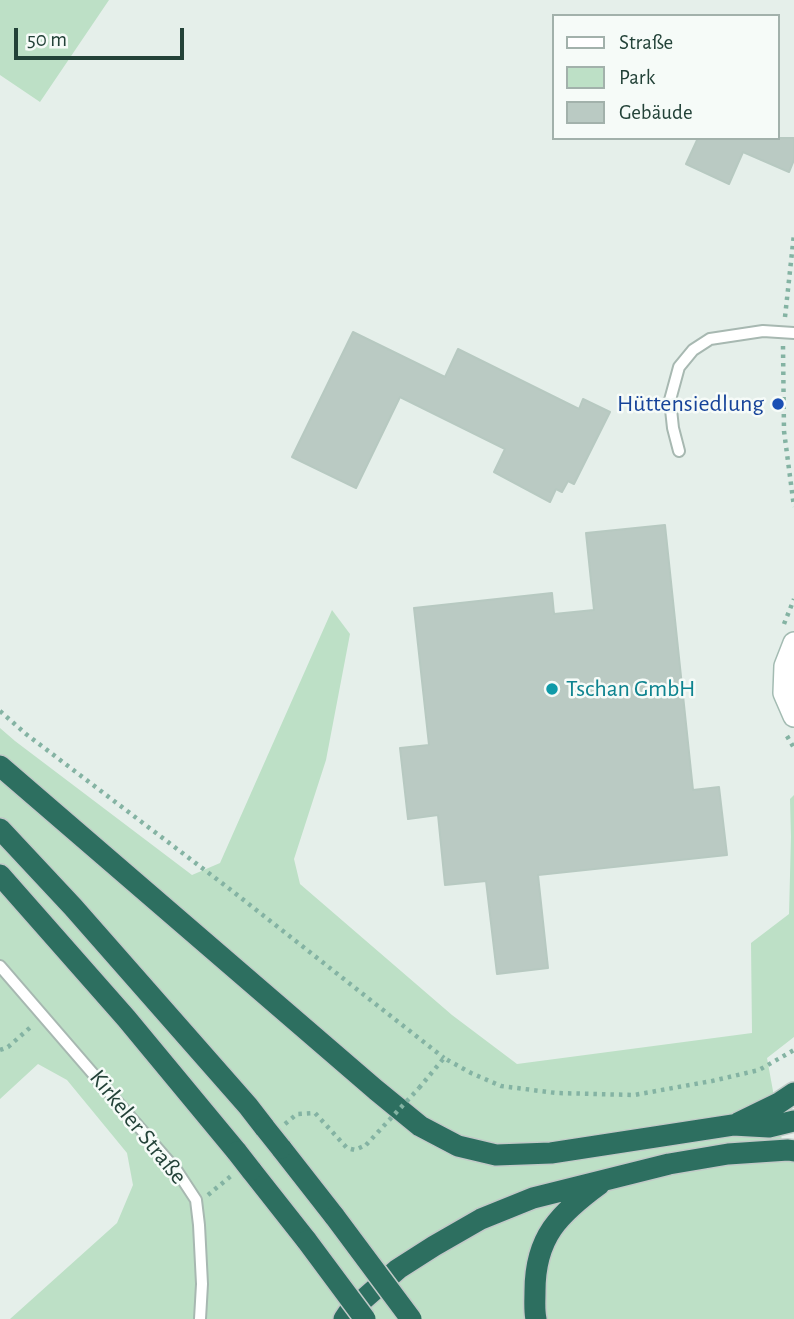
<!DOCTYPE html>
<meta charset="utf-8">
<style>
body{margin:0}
#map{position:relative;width:794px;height:1319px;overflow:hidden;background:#e5efea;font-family:"Alegreya Sans",sans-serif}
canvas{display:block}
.legend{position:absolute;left:552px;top:14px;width:228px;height:126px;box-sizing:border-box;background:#f6fbf8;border:2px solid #a2b1ab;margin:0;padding:9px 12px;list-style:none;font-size:21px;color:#234238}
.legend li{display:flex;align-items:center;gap:14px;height:35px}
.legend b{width:35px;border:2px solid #a2b1ab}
.scale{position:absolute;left:14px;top:28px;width:170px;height:32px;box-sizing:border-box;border:4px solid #234238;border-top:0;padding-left:9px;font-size:21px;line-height:24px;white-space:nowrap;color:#234238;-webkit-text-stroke:5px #f6fbf8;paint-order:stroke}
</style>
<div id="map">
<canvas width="794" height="1319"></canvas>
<ul class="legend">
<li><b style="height:9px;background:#fff"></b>Straße</li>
<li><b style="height:19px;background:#bde0c6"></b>Park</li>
<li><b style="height:19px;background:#bacac3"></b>Gebäude</li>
</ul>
<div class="scale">50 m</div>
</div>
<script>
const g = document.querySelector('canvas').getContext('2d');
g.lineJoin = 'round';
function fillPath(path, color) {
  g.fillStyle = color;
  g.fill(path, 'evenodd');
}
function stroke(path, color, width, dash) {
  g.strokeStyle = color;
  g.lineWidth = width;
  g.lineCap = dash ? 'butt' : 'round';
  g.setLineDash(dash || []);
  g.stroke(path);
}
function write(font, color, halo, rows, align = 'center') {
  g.font = font + ' "Alegreya Sans",sans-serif';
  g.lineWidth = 5;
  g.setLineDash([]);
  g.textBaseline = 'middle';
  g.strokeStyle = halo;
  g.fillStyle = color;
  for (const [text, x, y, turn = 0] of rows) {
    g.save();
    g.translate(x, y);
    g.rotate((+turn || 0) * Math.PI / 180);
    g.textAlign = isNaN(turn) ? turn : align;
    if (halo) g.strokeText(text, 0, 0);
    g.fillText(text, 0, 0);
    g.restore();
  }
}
const green = new Path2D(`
 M 0,0 L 109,0 L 40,102 L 0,75 Z
 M 332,610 L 350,634 L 326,760 L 294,859 L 300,884 L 452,1015 L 517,1064 L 752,1033 L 751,943 L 789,914 L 791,837 L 790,799 L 794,795 L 794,1037 L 767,1058 L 785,1157 L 794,1160 L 794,1319 L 10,1319 L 117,1223 L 133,1185 L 127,1153 L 67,1080 L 38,1064 L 0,1099 L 0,728 L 15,741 L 192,875 L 220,863 Z`);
const building = new Path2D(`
 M 698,138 L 794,138 L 794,160 L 789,172 L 743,152 L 729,184 L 686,164 Z
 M 353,332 L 445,377 L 458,349 L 579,409 L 583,399 L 610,412 L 574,484 L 568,481 L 562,492 L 556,489 L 550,502 L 494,472 L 505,449 L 400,397 L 356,488 L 292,457 Z
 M 665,525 L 693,790 L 719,787 L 727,855 L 538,875 L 548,968 L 497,974 L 486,881 L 445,885 L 438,815 L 408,819 L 400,748 L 429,745 L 414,608 L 552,593 L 554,614 L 594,610 L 586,533 Z`);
const path = new Path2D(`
 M 785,317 L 794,234
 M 783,346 L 784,431 L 794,507
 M 784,624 L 794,599
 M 0,711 L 26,734 L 231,890 L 444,1058
 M 787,736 L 794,748
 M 0,1050 L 8,1047 L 33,1025
 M 419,1088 L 444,1058 L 471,1073 L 501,1086 L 556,1093 L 634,1095 L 712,1081 L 759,1070 L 794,1050
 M 285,1124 L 297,1114 L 315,1113 L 347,1148 L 355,1150 L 366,1145
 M 208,1195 L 231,1176`);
const service = new Path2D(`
 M 679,451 L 673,428 L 670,400 L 679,367 L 693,350 L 710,339 L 763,331 L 794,333
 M 0,966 L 177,1171 L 196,1200 L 199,1225 L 202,1284 L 200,1319`);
const secondary = new Path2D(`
 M 794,643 L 785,666 L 784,693 L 794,716`);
const motorway = new Path2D(`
 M 0,766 L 376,1090 L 420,1126 L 458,1146 L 496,1155 L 551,1153 L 733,1125 L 769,1127 L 794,1121
 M 0,829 L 73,907 L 248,1106 L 265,1128
 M 0,875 L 126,1018 L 237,1152
 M 738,1123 L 779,1103 L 794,1093
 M 281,1148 L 335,1217
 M 251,1170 L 307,1241
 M 344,1319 L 348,1313 L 398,1269 L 434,1246 L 481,1219 L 533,1198 L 669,1164 L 728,1154 L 788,1150 L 794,1151
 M 536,1319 C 534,1310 535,1301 535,1291 C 535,1237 559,1214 600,1184`);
const pathBridge = new Path2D(`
 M 366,1145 L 419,1088`);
const motorwayBridge = new Path2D(`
 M 265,1128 L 281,1148
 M 237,1152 L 251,1170
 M 335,1217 L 411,1319
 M 307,1241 L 365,1319`);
const markers = [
 [778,404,7,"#1a4fb4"],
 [552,689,7,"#0f9aa8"]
];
const transitNames = [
 ["Hüttensiedlung",764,404]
];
const cultureNames = [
 ["Tschan GmbH",566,689]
];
const streetNames = [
 ["Kirkeler Straße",138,1127,51]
];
fillPath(green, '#bde0c6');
fillPath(building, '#bacac3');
stroke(building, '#b7c9c1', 2);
stroke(service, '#a7b8b1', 14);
stroke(secondary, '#a3bbb2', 24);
stroke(motorway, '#c1cac7', 24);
stroke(path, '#84b3a3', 4.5, [3.5, 5]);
stroke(service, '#fff', 10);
stroke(secondary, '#fff', 21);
stroke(motorway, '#2d6f60', 21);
stroke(motorwayBridge, '#c1cac7', 24, []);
stroke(pathBridge, '#84b3a3', 4.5, [3.5, 5]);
stroke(motorwayBridge, '#2d6f60', 21);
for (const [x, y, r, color] of markers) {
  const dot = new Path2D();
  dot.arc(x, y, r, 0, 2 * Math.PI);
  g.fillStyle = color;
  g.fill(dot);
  stroke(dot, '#f6fbf8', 2.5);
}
write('24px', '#164399', '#f6fbf8', transitNames, 'right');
write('24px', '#0d838f', '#f6fbf8', cultureNames, 'left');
write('24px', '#234238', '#f6fbf8', streetNames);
</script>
